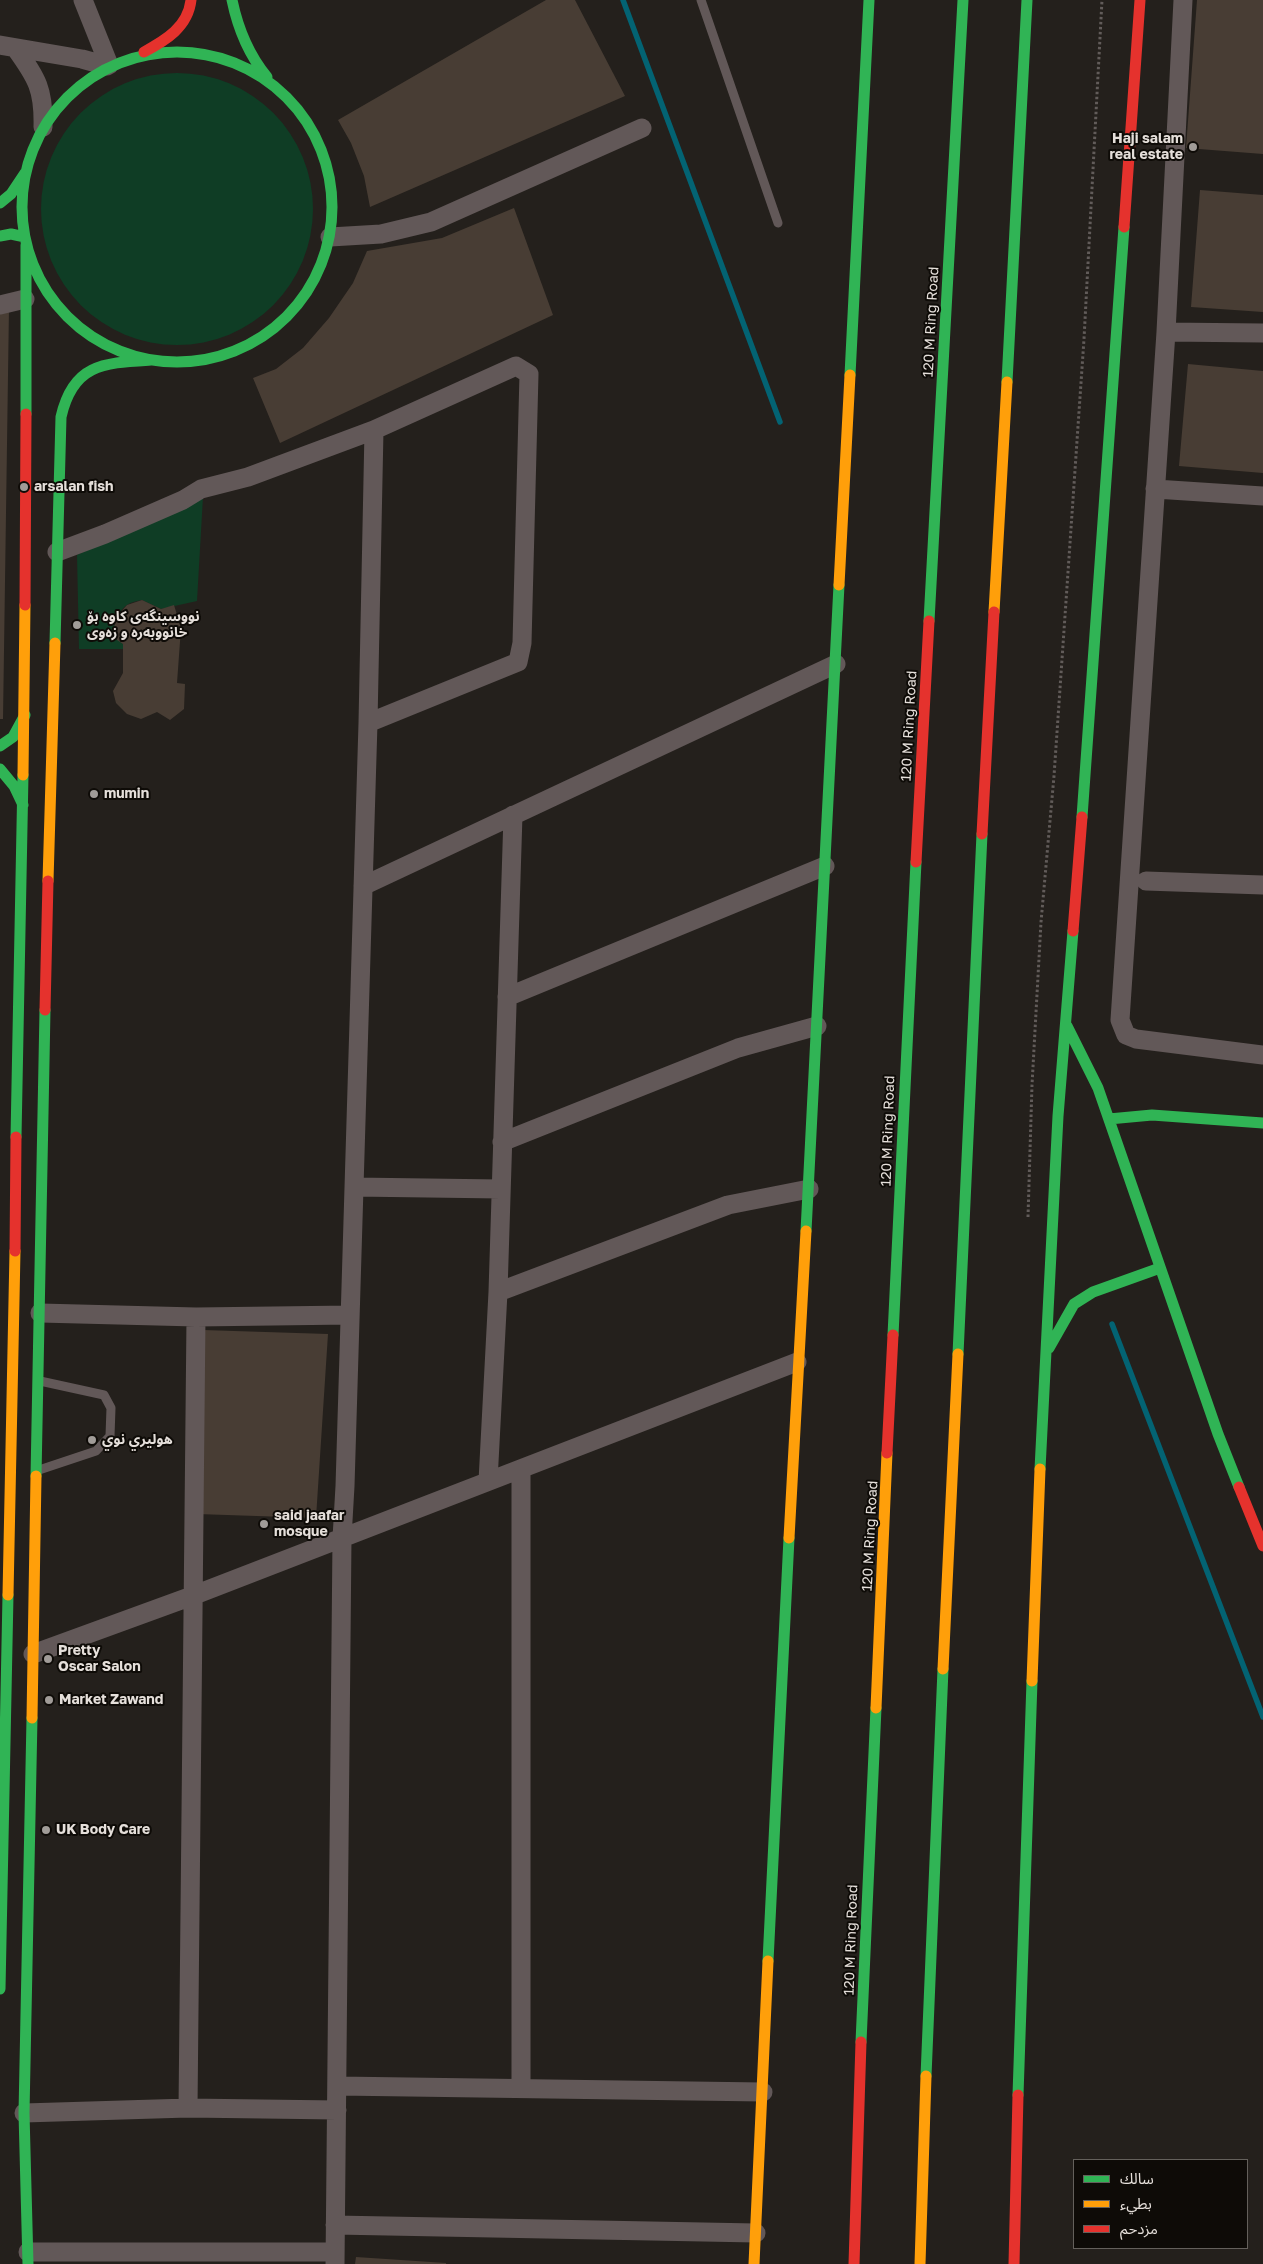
<!DOCTYPE html>
<meta charset="utf-8">
<style>
body{margin:0}
#map{position:relative;width:1263px;height:2264px;overflow:hidden;background:#24201c;font-family:"Golos Text","Noto Sans Arabic",sans-serif}
canvas{display:block}
.legend{position:absolute;left:1073px;top:2159px;width:175px;height:90px;box-sizing:border-box;background:#0e0b07;border:1px solid #64605b;margin:0;padding:6px 9px;list-style:none;font-size:15px;color:#e5dfda}
.legend li{display:flex;align-items:center;gap:10px;height:25px}
.legend b{width:25px;border:1px solid #64605b}
</style>
<div id="map">
<canvas width="1263" height="2264"></canvas>
<ul class="legend">
<li><b style="height:6px;background:#30b455"></b>سالك</li>
<li><b style="height:6px;background:#ff9f0a"></b>بطيء</li>
<li><b style="height:6px;background:#e5322d"></b>مزدحم</li>
</ul>
</div>
<script>
const g = document.querySelector('canvas').getContext('2d');
g.lineJoin = 'round';
function fillPath(path, color) {
  g.fillStyle = color;
  g.fill(path, 'evenodd');
}
function stroke(path, color, width, dash) {
  g.strokeStyle = color;
  g.lineWidth = width;
  g.lineCap = dash ? 'butt' : 'round';
  g.setLineDash(dash || []);
  g.stroke(path);
}
function write(font, color, halo, rows, align = 'center') {
  g.font = font + ' "Golos Text","Noto Sans Arabic",sans-serif';
  g.lineWidth = 4;
  g.setLineDash([]);
  g.textBaseline = 'middle';
  g.strokeStyle = halo;
  g.fillStyle = color;
  for (const [text, x, y, turn = 0] of rows) {
    g.save();
    g.translate(x, y);
    g.rotate((+turn || 0) * Math.PI / 180);
    g.textAlign = isNaN(turn) ? turn : align;
    if (halo) g.strokeText(text, 0, 0);
    g.fillText(text, 0, 0);
    g.restore();
  }
}
const green = new Path2D(`
 M41 209a136 136 0 1 1 272 0a136 136 0 1 1-272 0Z
 M 203,497 L 197,601 L 161,609 L 142,600 C 137,601 131,602 127,605 C 113,615 109,634 123,644 L 123,649 L 79,649 L 77,555 Z`);
const stream = new Path2D(`
 M 623,0 L 780,422
 M 1112,1324 L 1263,1717`);
const building = new Path2D(`
 M 546,0 L 575,0 L 625,96 L 370,207 L 364,176 L 351,143 L 338,120 Z
 M 1197,0 L 1263,0 L 1263,154 L 1186,148 Z
 M 1200,190 L 1263,195 L 1263,312 L 1191,307 Z
 M 514,208 L 553,315 L 280,443 L 253,378 L 276,369 L 303,348 L 329,318 L 353,283 L 367,251 L 442,238 Z
 M 9,307 L 3,719 L 0,719 L 0,310 Z
 M 1188,364 L 1263,371 L 1263,473 L 1179,466 Z
 M 142,600 L 161,609 L 174,605 L 181,628 L 177,683 L 185,684 L 184,709 L 170,720 L 157,712 L 141,719 L 127,714 L 116,703 L 113,691 L 123,673 L 123,644 L 117,640 L 113,631 L 117,616 L 127,605 Z
 M 203,1330 L 328,1334 L 316,1518 L 197,1514 Z
 M 356,2257 L 446,2263 L 446,2264 L 355,2264 Z`);
const path = new Path2D(`
 M 1028,1217 L 1032,1085 L 1041,922 L 1054,776 L 1084,339 L 1102,0`);
const lane = new Path2D(`
 M 701,0 L 778,223
 M 39,1470 L 96,1451 L 110,1436 L 111,1408 L 104,1395 L 40,1381`);
const street = new Path2D(`
 M 83,0 L 109,65
 M 1183,0 L 1166,332 L 1120,1020 L 1126,1035 L 1136,1039 L 1263,1055
 M 0,45 L 82,59 L 107,66
 M 16,49 C 37,78 44,90 43,127
 M 330,237 L 381,234 L 431,222 L 642,128
 M 0,305 L 25,299
 M 1166,332 L 1263,333
 M 1155,489 L 1263,496
 M 57,552 L 105,534 L 183,500 L 201,489 L 248,477 L 374,430 L 516,366 L 529,374 L 522,643 L 518,662 L 368,723
 M 1146,881 L 1263,885
 M 363,886 L 836,664
 M 507,997 L 825,866
 M 502,1142 L 738,1048 L 817,1026
 M 354,1187 L 501,1189
 M 498,1292 L 728,1205 L 809,1189
 M 40,1313 L 196,1317 L 350,1315
 M 521,1469 L 521,2088
 M 488,1481 L 498,1292 L 513,815
 M 33,1654 L 192,1596 L 797,1362
 M 338,2086 L 763,2092
 M 188,2108 L 196,1317
 M 24,2113 L 188,2108 L 337,2110
 M 335,2225 L 756,2233
 M 28,2252 L 334,2252
 M 335,2264 L 342,1538 L 345,1486 L 368,723 L 374,430`);
const fast = new Path2D(`
 M 232,0 C 238,29 248,54 267,77
 M22 207a155 155 0 1 1 310 0a155 155 0 1 1-310 0Z
 M 0,203 L 11,194 L 25,173
 M 0,236 L 11,234 L 25,237
 M 850,375 L 869,0
 M 1007,382 L 1027,0
 M 26,414 L 26,245
 M 929,621 L 963,0
 M 55,643 L 61,417 C 73,364 103,363 151,360
 M 0,746 L 13,737 L 25,715
 M 0,769 L 14,786 L 23,805
 M 1082,817 L 1124,227
 M 1067,1026 L 1098,1088 L 1218,1434 L 1239,1487
 M 1109,1119 L 1152,1115 L 1263,1123
 M 16,1137 L 23,775
 M 806,1231 L 839,585
 M 893,1335 L 916,862
 M 1049,1348 L 1074,1304 L 1093,1292 L 1160,1268
 M 958,1354 L 982,834
 M 1040,1469 L 1058,1116 L 1073,931
 M 36,1476 L 45,1010
 M 768,1961 L 789,1538
 M 0,1989 L 8,1595
 M 861,2042 L 876,1708
 M 926,2076 L 943,1669
 M 1018,2095 L 1032,1681
 M 28,2264 L 24,2113 L 32,1718`);
const slow = new Path2D(`
 M 839,585 L 850,375
 M 994,612 L 1007,382
 M 23,775 L 25,605
 M 48,881 L 55,643
 M 789,1538 L 806,1231
 M 8,1595 L 15,1251
 M 943,1669 L 958,1354
 M 1032,1681 L 1040,1469
 M 876,1708 L 887,1453
 M 32,1718 L 36,1476
 M 754,2264 L 768,1961
 M 920,2264 L 926,2076`);
const jam = new Path2D(`
 M 144,52 C 166,40 188,27 191,0
 M 1124,227 L 1140,0
 M 25,605 L 26,414
 M 982,834 L 994,612
 M 916,862 L 929,621
 M 1073,931 L 1082,817
 M 45,1010 L 48,881
 M 15,1251 L 16,1137
 M 887,1453 L 893,1335
 M 1239,1487 L 1263,1546
 M 854,2264 L 861,2042
 M 1014,2264 L 1018,2095`);
const markers = [
 [1193,147,5,"#a19c98"],
 [24,487,5,"#a19c98"],
 [77,625,5,"#a19c98"],
 [94,794,5,"#a19c98"],
 [92,1440,5,"#a19c98"],
 [264,1524,5,"#a19c98"],
 [48,1659,5,"#a19c98"],
 [49,1700,5,"#a19c98"],
 [46,1830,5,"#a19c98"]
];
const poiNames = [
 ["Haji salam",1183,139,"right"],
 ["real estate",1183,155,"right"],
 ["arsalan fish",34,487],
 ["نووسینگەی کاوە بۆ",87,617],
 ["خانووبەرە و زەوی",87,633],
 ["mumin",104,794],
 ["هوليري نوي",102,1440],
 ["said jaafar",274,1516],
 ["mosque",274,1532],
 ["Pretty",58,1651],
 ["Oscar Salon",58,1667],
 ["Market Zawand",59,1700],
 ["UK Body Care",56,1830]
];
const streetNames = [
 ["120 M Ring Road",931,322,-87],
 ["120 M Ring Road",909,726,-87],
 ["120 M Ring Road",888,1131,-88],
 ["120 M Ring Road",870,1536,-87],
 ["120 M Ring Road",851,1940,-88]
];
fillPath(green, '#0f3d25');
stroke(stream, '#036373', 5.5);
fillPath(building, '#483d34');
stroke(path, '#625c5a', 3, [2.5, 2.5]);
stroke(lane, '#625858', 9);
stroke(street, '#625858', 19);
stroke(fast, '#30b455', 11);
stroke(slow, '#ff9f0a', 11);
stroke(jam, '#e5322d', 11);
for (const [x, y, r, color] of markers) {
  const dot = new Path2D();
  dot.arc(x, y, r, 0, 2 * Math.PI);
  g.fillStyle = color;
  g.fill(dot);
  stroke(dot, '#0e0b07', 2);
}
write('bold 14px', '#e5dfda', '#0e0b07', poiNames, 'left');
write('14px', '#e5dfda', '#0e0b07', streetNames);
</script>
